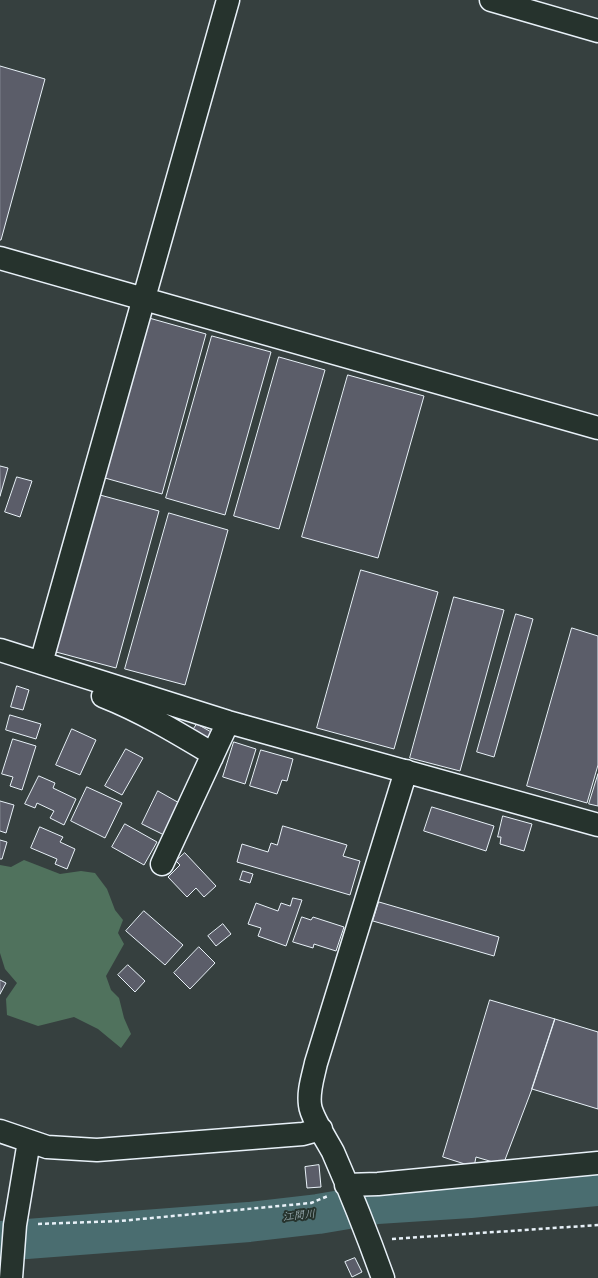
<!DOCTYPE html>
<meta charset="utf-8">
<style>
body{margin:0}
canvas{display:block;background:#36403f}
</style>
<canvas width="598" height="1278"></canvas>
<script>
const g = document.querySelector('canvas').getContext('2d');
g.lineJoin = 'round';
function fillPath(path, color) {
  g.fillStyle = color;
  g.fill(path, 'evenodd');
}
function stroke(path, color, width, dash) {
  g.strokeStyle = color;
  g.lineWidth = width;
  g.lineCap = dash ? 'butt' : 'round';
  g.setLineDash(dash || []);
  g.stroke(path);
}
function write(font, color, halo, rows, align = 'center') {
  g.font = font + ' Pangolin,"Klee One",sans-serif';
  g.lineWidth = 4;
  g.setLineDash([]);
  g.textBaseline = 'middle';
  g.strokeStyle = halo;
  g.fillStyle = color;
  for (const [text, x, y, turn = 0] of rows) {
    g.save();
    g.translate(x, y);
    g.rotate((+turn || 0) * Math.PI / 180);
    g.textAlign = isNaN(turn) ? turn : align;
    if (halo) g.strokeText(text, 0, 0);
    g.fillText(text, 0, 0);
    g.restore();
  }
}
const green = new Path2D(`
 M 24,860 L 60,874 L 81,871 L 95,873 L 107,889 L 115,910 L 123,920 L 118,933 L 124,944 L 106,976 L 111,990 L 119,998 L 124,1018 L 131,1034 L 121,1048 L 98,1029 L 74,1017 L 38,1026 L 7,1015 L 6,999 L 17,983 L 5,969 L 0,953 L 0,865 L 11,867 Z`);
const river = new Path2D(`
 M 0,1241 L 249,1222 L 318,1214 L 377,1204 L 470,1198 L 598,1186`);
const building = new Path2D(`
 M 0,66 L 45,79 L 1,240 L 0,240 Z
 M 149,318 L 206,334 L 162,494 L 105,478 Z
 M 212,336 L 271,352 L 225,515 L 166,498 Z
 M 279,357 L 325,370 L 279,529 L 234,516 Z
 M 348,375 L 424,396 L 378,558 L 302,537 Z
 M 0,466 L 8,468 L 0,496 Z
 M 17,477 L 32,481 L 20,517 L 5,512 Z
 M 100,495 L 159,511 L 116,668 L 56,652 Z
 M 169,513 L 228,530 L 185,685 L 125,669 Z
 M 361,570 L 438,592 L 394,749 L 317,728 Z
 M 454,597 L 504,610 L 460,771 L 410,758 Z
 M 516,614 L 533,619 L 494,757 L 477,752 Z
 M 572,628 L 598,636 L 598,765 L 587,803 L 527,786 Z
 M 17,686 L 29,690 L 23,710 L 11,707 Z
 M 10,715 L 41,724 L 36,739 L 6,730 Z
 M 197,724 L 213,733 L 208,743 L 191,733 Z
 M 72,729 L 96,740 L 80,775 L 56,765 Z
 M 13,739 L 36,746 L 22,790 L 10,786 L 13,777 L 2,774 Z
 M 234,742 L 256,749 L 245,784 L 223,777 Z
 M 126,749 L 143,758 L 122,795 L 105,786 Z
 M 261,750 L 293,759 L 287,781 L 282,780 L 277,794 L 250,786 Z
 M 598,774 L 598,806 L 589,804 Z
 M 39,776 L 55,783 L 53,788 L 76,799 L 64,825 L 50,818 L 54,811 L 37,803 L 35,808 L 25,804 Z
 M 87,787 L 122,803 L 105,838 L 71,821 Z
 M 158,791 L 181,804 L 164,835 L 142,824 Z
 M 0,801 L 14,805 L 6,833 L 0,831 Z
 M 432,807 L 494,826 L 486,851 L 424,831 Z
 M 503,816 L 532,824 L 524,851 L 500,844 L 501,837 L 498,837 Z
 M 125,824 L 157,842 L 144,865 L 112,847 Z
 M 283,826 L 347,845 L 343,856 L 360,861 L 350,895 L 237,862 L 242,844 L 268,852 L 271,843 L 277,845 Z
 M 40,827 L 63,837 L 60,842 L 75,849 L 67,869 L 55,864 L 57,859 L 31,848 Z
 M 0,840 L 7,842 L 2,859 L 0,859 Z
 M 185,853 L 216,886 L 204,897 L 196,888 L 187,897 L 168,877 L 180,865 L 176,861 Z
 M 243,871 L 253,874 L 250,883 L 240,880 Z
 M 293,898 L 302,900 L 286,946 L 258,936 L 261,928 L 248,924 L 256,903 L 278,911 L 281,903 L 290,906 Z
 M 379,902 L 499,937 L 494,956 L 373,921 Z
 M 144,911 L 183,945 L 165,965 L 126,931 Z
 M 302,917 L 311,920 L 313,917 L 344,927 L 336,951 L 314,944 L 313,948 L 293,942 Z
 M 223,924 L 231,934 L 216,946 L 208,936 Z
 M 199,947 L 215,963 L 190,989 L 174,973 Z
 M 128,965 L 145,981 L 135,992 L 118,975 Z
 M 0,980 L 6,983 L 0,994 Z
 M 490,1000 L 555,1019 L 532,1089 L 503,1165 L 476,1157 L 474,1167 L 443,1157 Z
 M 555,1019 L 598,1032 L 598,1109 L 532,1089 Z
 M 319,1165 L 321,1187 L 307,1188 L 305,1167 Z
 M 355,1258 L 362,1272 L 352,1277 L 345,1262 Z`);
const path = new Path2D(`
 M 38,1224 L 120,1221 L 311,1203 L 328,1196
 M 392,1239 L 598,1225`);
const minor = new Path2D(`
 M 491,0 L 598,31
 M 0,258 L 598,428
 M 0,650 L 228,722 L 598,825
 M 41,663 L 228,0
 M 103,696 C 141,711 176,732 211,753 L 212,757
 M 162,864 L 228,722
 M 0,1131 L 47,1147 L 97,1150 L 303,1134 L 321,1129
 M 346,1185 L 378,1184 L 598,1163
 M 11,1278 L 15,1225 L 29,1141
 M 383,1278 C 368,1236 351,1193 333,1152 C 327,1141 311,1116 310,1105 C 308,1091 313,1077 316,1063 L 406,771`);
const waterNames = [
 ["江間川",299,1216,-6]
];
fillPath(green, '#50725d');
stroke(river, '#4a6d70', 40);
fillPath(building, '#5b5d69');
stroke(building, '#e8f1f8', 1);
stroke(minor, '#e8f1f8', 25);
stroke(path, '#e8f1f8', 2.5, [4, 3]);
stroke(minor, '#26332d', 22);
write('italic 11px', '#a9bcc2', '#26332d', waterNames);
</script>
